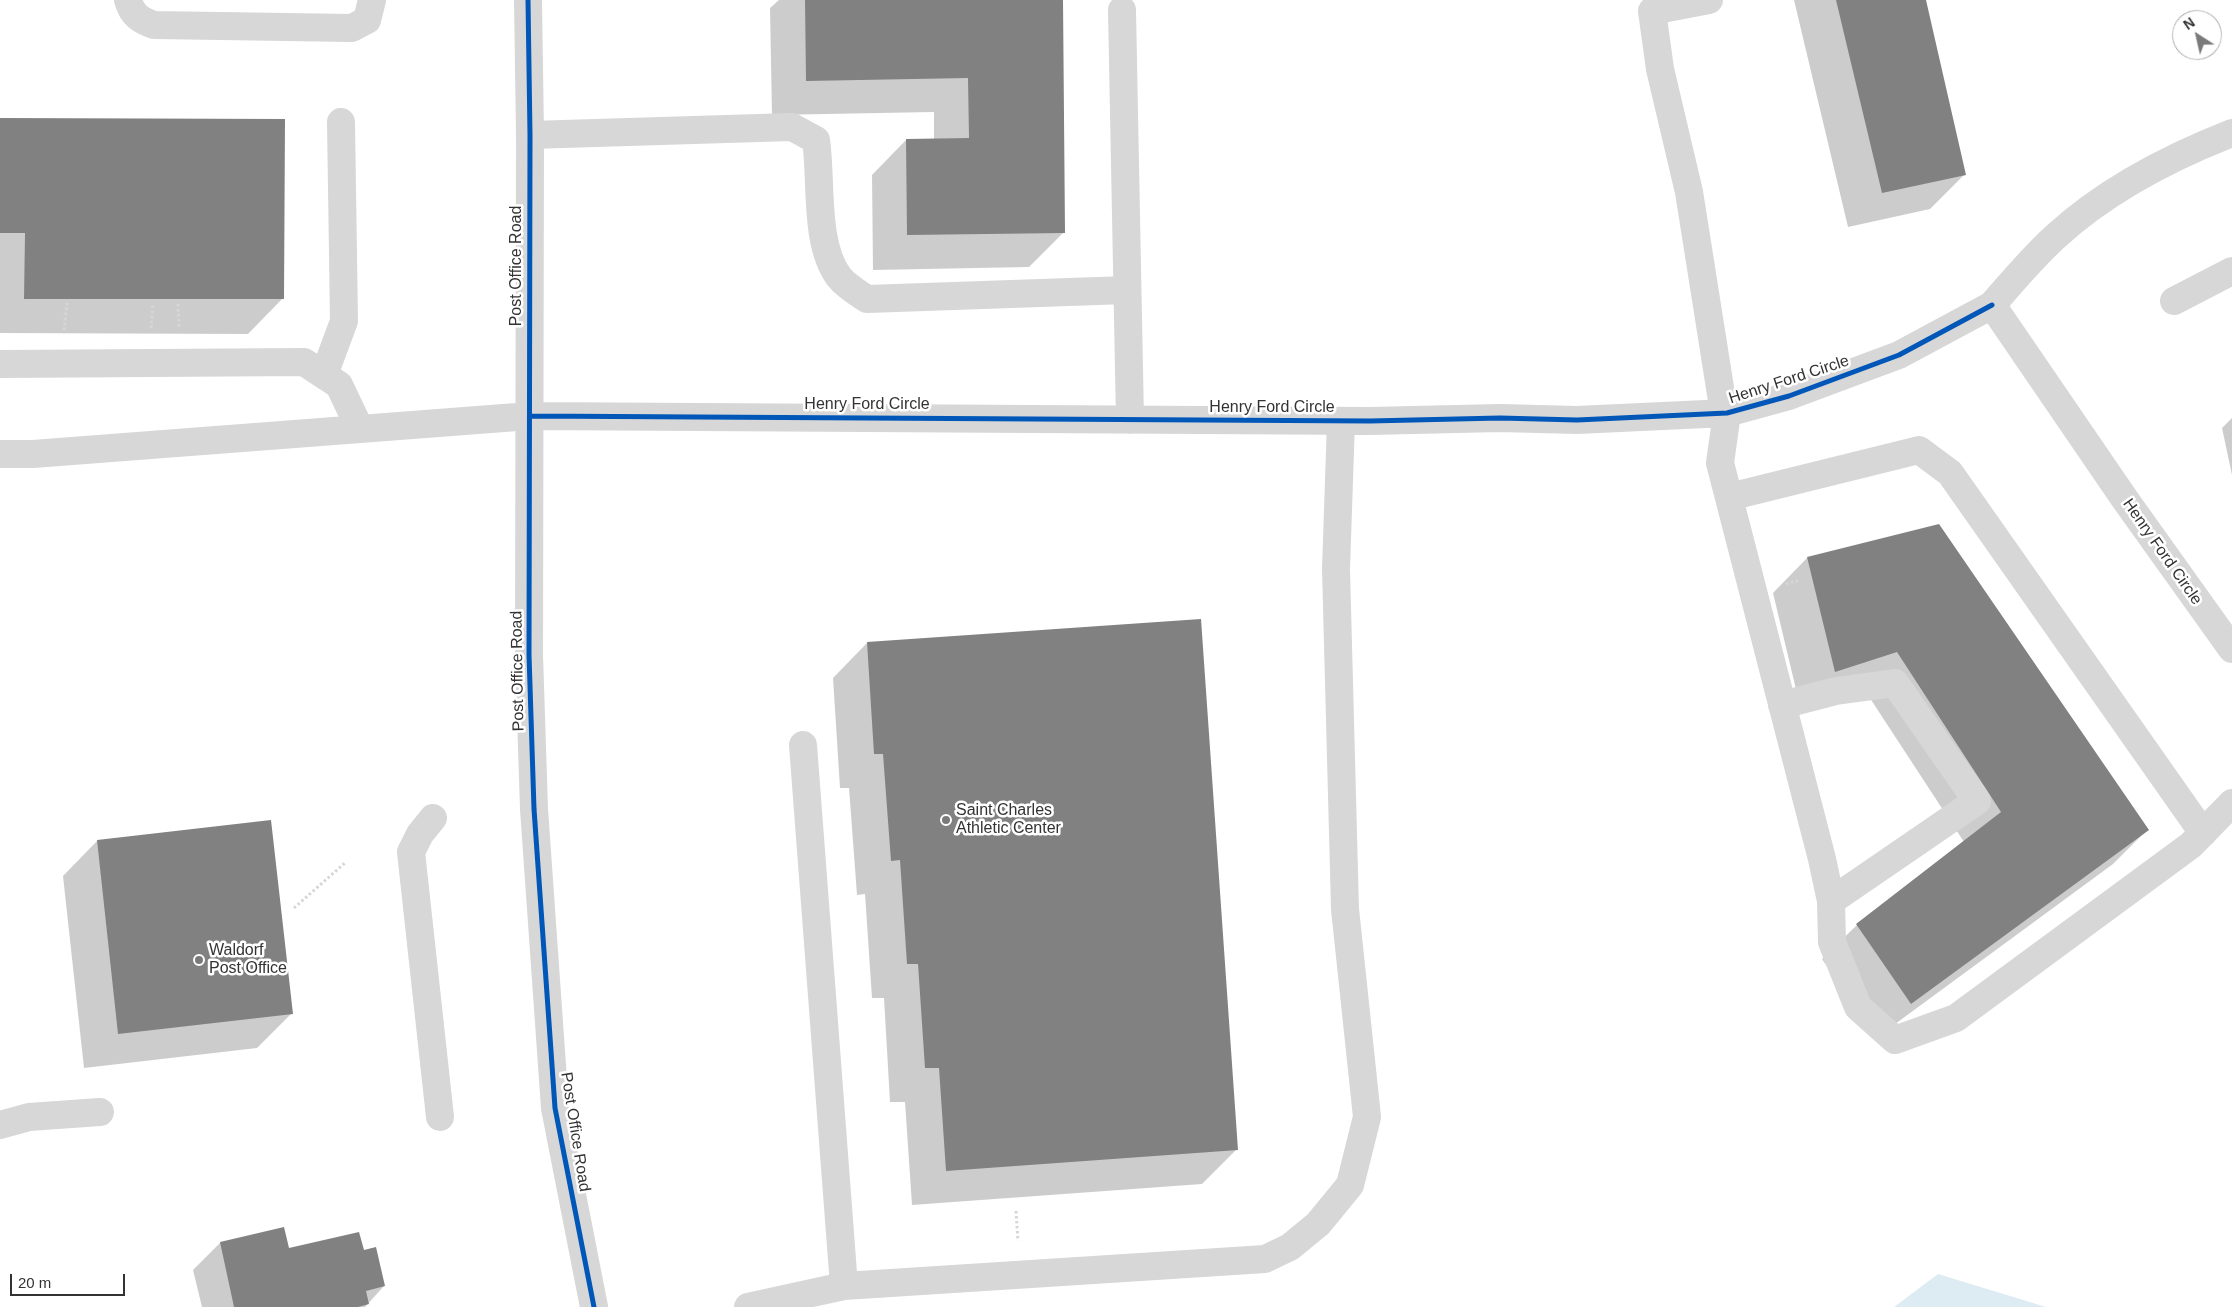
<!DOCTYPE html>
<style>
body{margin:0}
#map{position:relative;width:2232px;height:1307px;overflow:hidden;background:#fff;font-family:Arial,sans-serif}
canvas{display:block}
.north{position:absolute;left:2172px;top:10px;width:50px;height:50px;box-sizing:border-box;background:#fff;border:1px solid #adadad;border-radius:50%;rotate:325deg;font-size:14px;font-weight:700;line-height:20px;text-align:center;color:#333}
.north::after{content:'';display:block;margin:auto;width:18px;height:22px;background:#7a7a7a;clip-path:polygon(50% 0,100% 100%,50% 72%,0 100%)}
.scale{position:absolute;left:10px;top:1274px;width:115px;height:22px;box-sizing:border-box;border:2px solid #333;border-top:0;padding-left:6px;font-size:15px;line-height:18px;white-space:nowrap;color:#333;-webkit-text-stroke:4px #fff;paint-order:stroke}
</style>
<div id="map">
<canvas width="2232" height="1307"></canvas>
<div class="north">N</div>
<div class="scale">20 m</div>
</div>
<script>
const g = document.querySelector('canvas').getContext('2d');
g.lineJoin = 'round';
function fillPath(path, color) {
  g.fillStyle = color;
  g.fill(path, 'evenodd');
}
function stroke(path, color, width, dash) {
  g.strokeStyle = color;
  g.lineWidth = width;
  g.lineCap = dash ? 'butt' : 'round';
  g.setLineDash(dash || []);
  g.stroke(path);
}
function write(font, color, halo, rows, align = 'center') {
  g.font = font + ' Arial,sans-serif';
  g.lineWidth = 5;
  g.setLineDash([]);
  g.textBaseline = 'middle';
  g.strokeStyle = halo;
  g.fillStyle = color;
  for (const [text, x, y, turn = 0] of rows) {
    g.save();
    g.translate(x, y);
    g.rotate((+turn || 0) * Math.PI / 180);
    g.textAlign = isNaN(turn) ? turn : align;
    if (halo) g.strokeText(text, 0, 0);
    g.fillText(text, 0, 0);
    g.restore();
  }
}
const water = new Path2D(`
 M 1938,1274 L 2046,1307 L 1894,1307 Z`);
const shadow = new Path2D(`
 M 779,0 L 1061,0 L 1064,232 L 1029,267 L 873,270 L 872,175 L 906,140 L 934,140 L 934,112 L 772,115 L 770,8 Z
 M 1794,0 L 1925,0 L 1964,175 L 1930,209 L 1848,227 Z
 M 0,119 L 282,299 L 248,334 L 0,333 Z
 M 2232,418 L 2232,475 L 2222,428 Z
 M 1807,558 L 2148,829 L 2113,864 L 1876,1038 L 1822,959 L 1857,925 L 1964,842 L 1862,686 L 1800,706 L 1773,593 Z
 M 867,643 L 1236,1150 L 1202,1184 L 912,1205 L 905,1102 L 890,1102 L 884,998 L 872,998 L 865,894 L 857,895 L 849,788 L 840,788 L 833,678 Z
 M 97,841 L 292,1013 L 257,1048 L 84,1068 L 63,876 Z
 M 220,1243 L 288,1249 L 384,1286 L 365,1307 L 202,1307 L 193,1270 Z`);
const building = new Path2D(`
 M 805,0 L 1063,0 L 1065,233 L 907,235 L 906,139 L 969,138 L 968,78 L 806,81 Z
 M 1836,0 L 1926,0 L 1966,175 L 1882,193 Z
 M 0,118 L 285,119 L 284,299 L 24,299 L 25,233 L 0,233 Z
 M 1939,524 L 2149,830 L 1911,1004 L 1856,924 L 2001,812 L 1897,652 L 1835,672 L 1807,557 Z
 M 1201,619 L 1238,1150 L 946,1171 L 939,1068 L 925,1068 L 918,964 L 907,964 L 900,860 L 891,861 L 883,754 L 874,754 L 867,642 Z
 M 271,820 L 293,1014 L 118,1034 L 97,840 Z
 M 284,1227 L 289,1248 L 359,1232 L 364,1250 L 376,1247 L 385,1286 L 366,1291 L 369,1304 L 358,1307 L 234,1307 L 220,1242 Z`);
const path = new Path2D(`
 M 178,304 L 179,328
 M 151,328 L 153,304
 M 64,330 L 67,303
 M 1786,584 L 1800,580
 M 294,908 L 346,862
 M 1016,1211 L 1018,1241`);
const minor = new Path2D(`
 M 128,0 C 132,15 140,20 154,25 L 352,28 L 367,20 L 372,0
 M 528,0 L 530,135 L 529,655 L 534,809 L 555,1108 L 594,1307
 M 1709,0 L 1652,11 L 1660,69 L 1689,192 L 1724,413
 M 1122,10 L 1130,420
 M 2232,133 C 2168,158 2106,190 2055,237 C 2032,258 2012,282 1992,305 L 2124,498 L 2232,649
 M 530,135 L 792,127 L 816,140 C 822,181 814,244 839,277 C 846,286 858,293 867,299 L 1127,290
 M 2174,301 L 2232,271
 M 0,364 L 304,362 L 339,385 L 360,429
 M 324,375 L 344,321 L 341,122
 M 1727,413 L 1720,463 L 1822,859 L 1831,901 L 1832,942 L 1858,1007 L 1895,1040 L 1956,1018 L 2191,845 L 2232,803
 M 0,454 L 33,454 L 530,416 L 1370,421 L 1500,418 L 1577,420 L 1727,413 L 1789,396 L 1899,355 L 1992,305
 M 1729,497 L 1919,450 L 1950,473 L 2203,833
 M 1782,705 L 1836,691 L 1895,683 L 1977,801 L 1831,901
 M 803,745 L 844,1286
 M 433,818 L 420,834 L 411,852 L 440,1117
 M 0,1125 L 29,1117 L 100,1112
 M 748,1307 L 844,1286 L 1265,1259 L 1290,1247 L 1318,1224 L 1350,1185 L 1367,1117 L 1345,909 L 1336,569 L 1341,421`);
const cycleway = new Path2D(`
 M 528,0 L 530,135 L 529,655 L 534,809 L 555,1108 L 594,1307
 M 530,416 L 1370,421 L 1500,418 L 1577,420 L 1727,413 L 1789,396 L 1899,355 L 1992,305`);
const markers = [
 [946,820,5,"#7a7a7a"],
 [199,960,5,"#7a7a7a"]
];
const streetNames = [
 ["Post Office Road",517,266,-90],
 ["Henry Ford Circle",1789,380,-18],
 ["Henry Ford Circle",867,405],
 ["Henry Ford Circle",1272,408],
 ["Henry Ford Circle",2162,552,55],
 ["Post Office Road",518,671,-91],
 ["Post Office Road",575,1132,81]
];
const poiNames = [
 ["Saint Charles",956,811],
 ["Athletic Center",956,829],
 ["Waldorf",209,951],
 ["Post Office",209,969]
];
fillPath(water, '#ddebf3');
fillPath(shadow, '#0003');
fillPath(building, '#818181');
stroke(path, '#d6d6d6', 3, [2.5, 2.5]);
stroke(minor, '#d7d7d7', 28);
stroke(cycleway, '#0057b8', 5);
for (const [x, y, r, color] of markers) {
  const dot = new Path2D();
  dot.arc(x, y, r, 0, 2 * Math.PI);
  g.fillStyle = color;
  g.fill(dot);
  stroke(dot, '#fff', 2);
}
write('16px', '#333', '#fff', streetNames);
write('16px', '#333', '#fff', poiNames, 'left');
</script>
